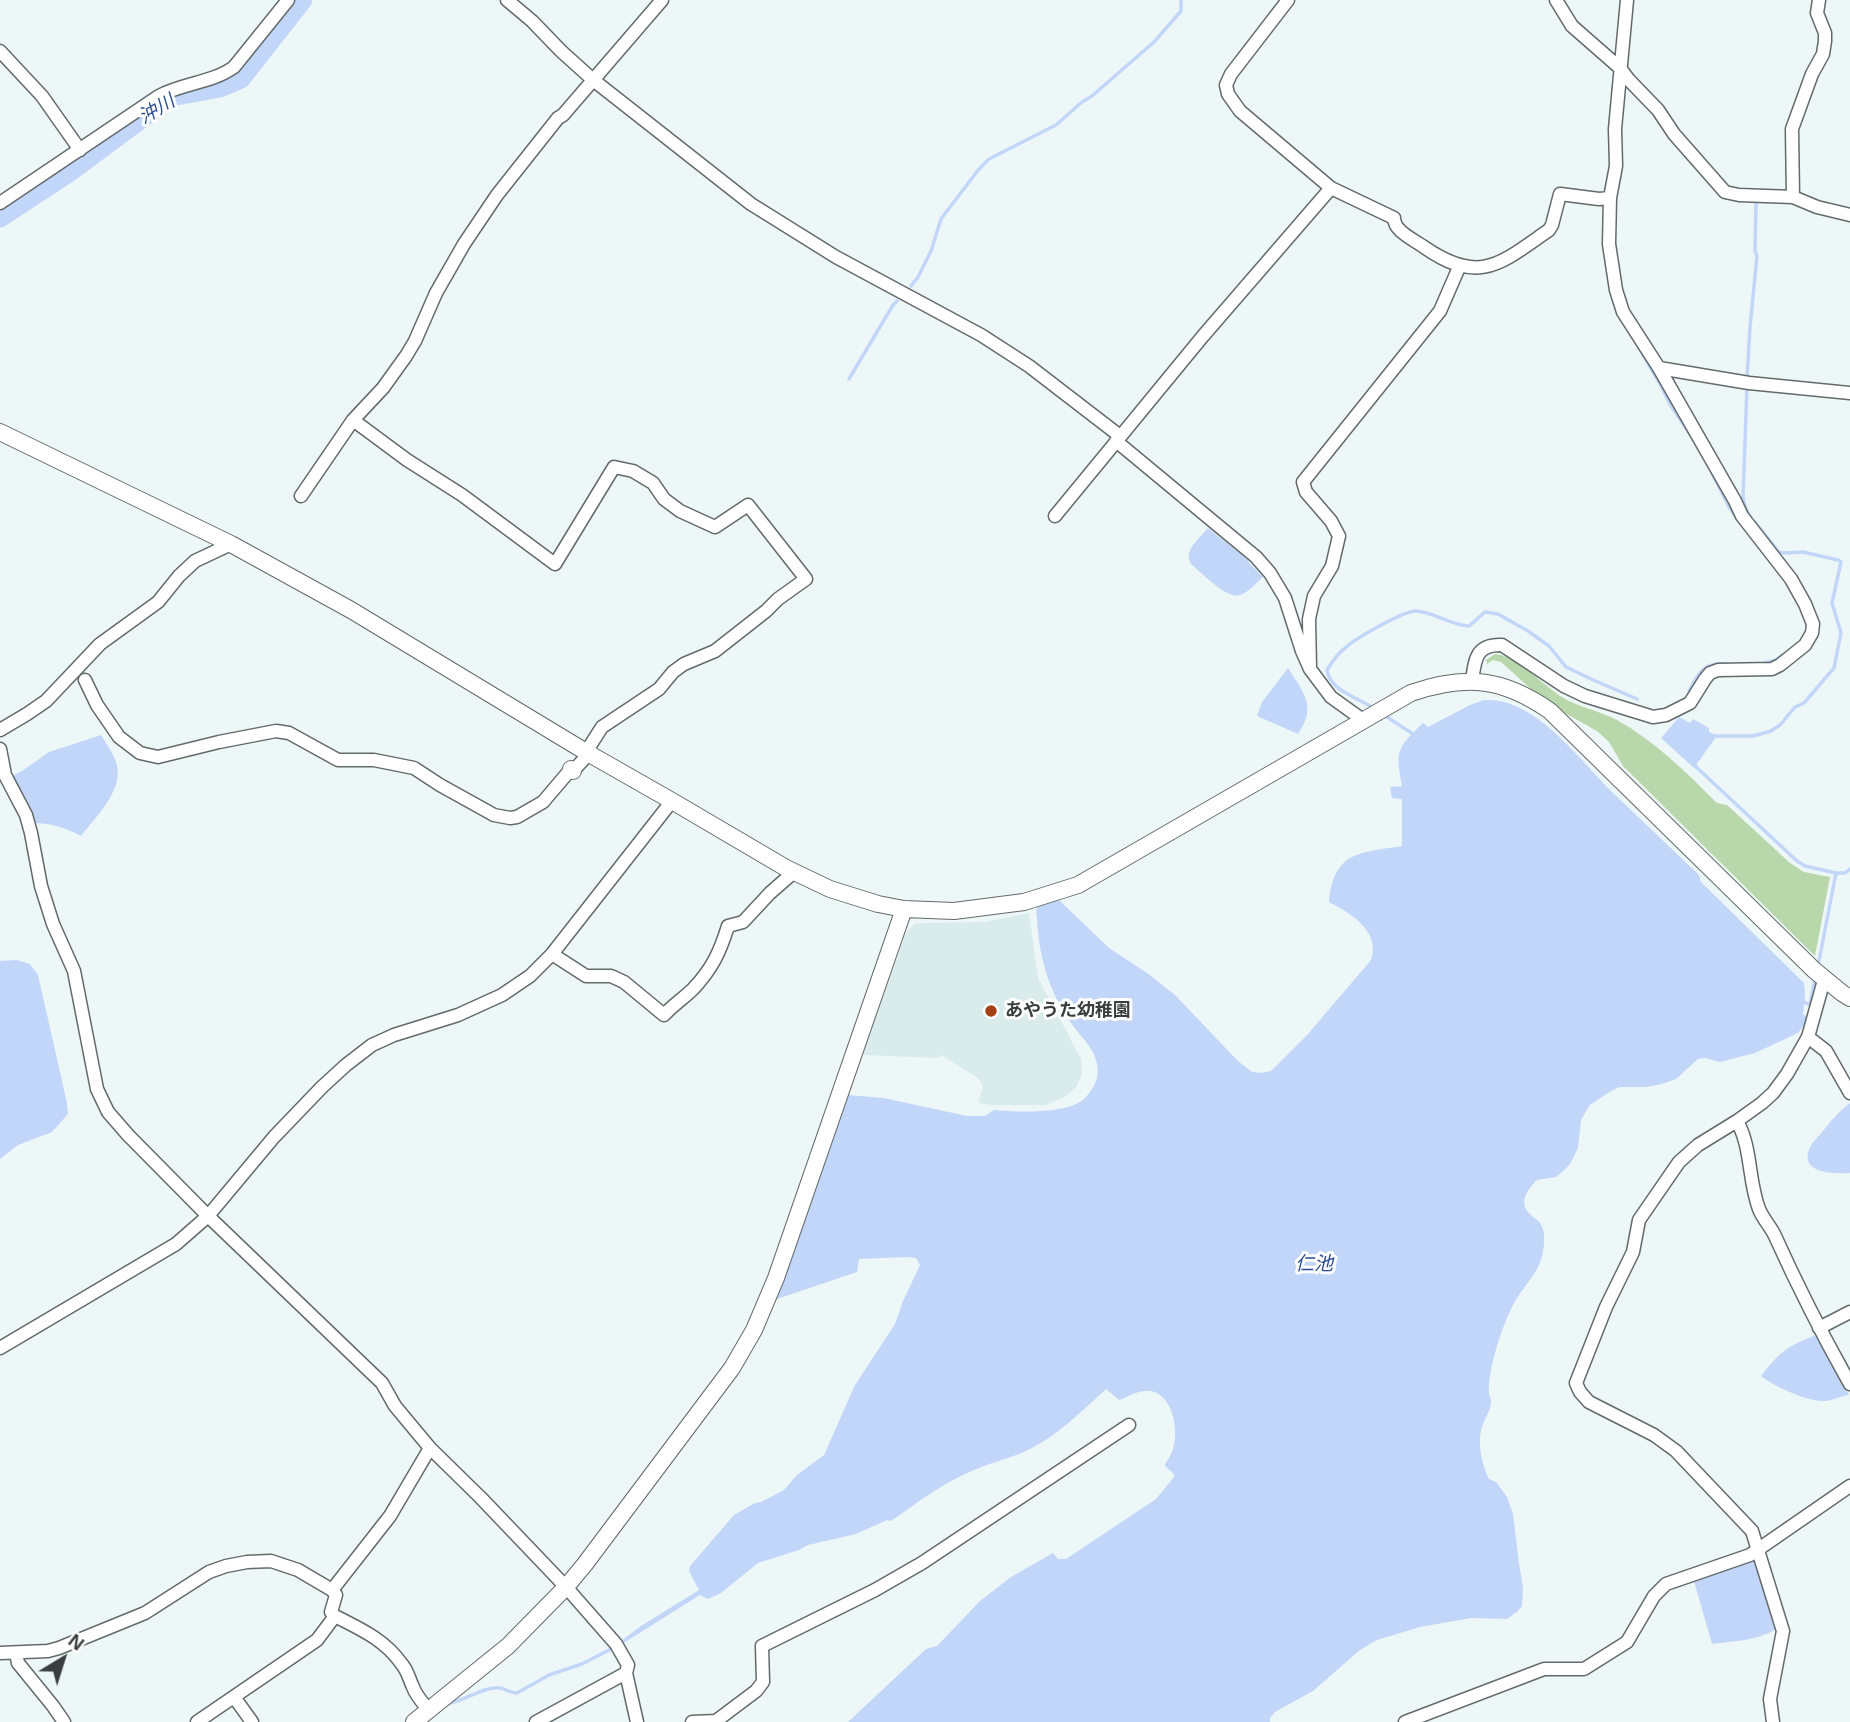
<!DOCTYPE html>
<meta charset="utf-8">
<style>
body{margin:0}
#map{position:relative;width:1850px;height:1722px;overflow:hidden;background:#eef7f7;font-family:Arial,sans-serif}
canvas{display:block}
.north{position:absolute;left:28px;top:1624px;width:70px;height:70px;-webkit-text-stroke:5px #fff;paint-order:stroke;rotate:38deg;font-size:19px;font-weight:700;line-height:28px;text-align:center;color:#3a3e3e}
.north::after{content:'';display:block;margin:auto;width:24px;height:32px;background:#3a3e3e;clip-path:polygon(50% 0,100% 100%,50% 72%,0 100%)}
</style>
<div id="map">
<canvas width="1850" height="1722"></canvas>
<div class="north">N</div>
</div>
<script>
const g = document.querySelector('canvas').getContext('2d');
g.lineJoin = 'round';
function fillPath(path, color) {
  g.fillStyle = color;
  g.fill(path, 'evenodd');
}
function stroke(path, color, width, dash) {
  g.strokeStyle = color;
  g.lineWidth = width;
  g.lineCap = dash ? 'butt' : 'round';
  g.setLineDash(dash || []);
  g.stroke(path);
}
function write(font, color, halo, rows, align = 'center') {
  g.font = font + ' Arial,"Noto Sans JP",sans-serif';
  g.lineWidth = 6;
  g.setLineDash([]);
  g.textBaseline = 'middle';
  g.strokeStyle = halo;
  g.fillStyle = color;
  for (const [text, x, y, turn = 0] of rows) {
    g.save();
    g.translate(x, y);
    g.rotate((+turn || 0) * Math.PI / 180);
    g.textAlign = isNaN(turn) ? turn : align;
    if (halo) g.strokeText(text, 0, 0);
    g.fillText(text, 0, 0);
    g.restore();
  }
}
const built = new Path2D(`
 M 1029,913 L 1038,978 L 1081,1059 L 1082,1074 L 1077,1086 L 1065,1097 L 1046,1105 L 991,1105 L 978,1103 L 983,1086 L 978,1078 L 941,1055 L 939,1058 L 862,1055 L 906,934 L 910,928 L 915,924 L 924,923 L 985,922 Z`);
const green = new Path2D(`
 M 1495,654 C 1517,655 1546,689 1567,700 C 1583,708 1602,712 1617,720 C 1656,742 1686,772 1717,803 L 1727,805 L 1790,863 L 1804,872 L 1830,877 L 1815,956 L 1623,766 L 1609,742 L 1597,731 L 1563,712 L 1532,690 L 1501,662 L 1493,660 L 1487,664 L 1486,660 Z`);
const water = new Path2D(`
 M 1208,528 L 1242,555 L 1263,577 C 1257,582 1248,593 1240,595 C 1226,599 1202,573 1191,564 C 1183,550 1199,539 1208,528 Z
 M 1288,668 C 1304,693 1317,707 1298,734 L 1257,716 L 1262,702 Z
 M 1484,700 C 1489,700 1495,700 1500,701 C 1544,710 1582,762 1612,792 C 1641,820 1670,847 1699,875 L 1701,882 L 1804,983 L 1805,995 L 1803,1015 L 1810,1017 L 1808,1026 L 1804,1025 L 1798,1033 L 1755,1053 L 1720,1062 L 1705,1058 L 1698,1059 L 1676,1079 L 1662,1084 L 1646,1087 L 1620,1087 L 1611,1091 L 1590,1105 L 1585,1113 L 1581,1120 L 1578,1148 L 1570,1164 L 1562,1172 L 1556,1177 L 1537,1180 C 1528,1189 1519,1201 1528,1212 C 1532,1217 1537,1219 1540,1223 C 1547,1233 1544,1249 1541,1260 C 1535,1277 1521,1289 1513,1305 C 1502,1326 1488,1369 1489,1392 C 1489,1397 1491,1397 1491,1402 C 1491,1410 1484,1420 1482,1427 C 1477,1443 1482,1465 1489,1479 L 1496,1482 L 1507,1497 L 1513,1514 L 1519,1564 L 1523,1587 L 1522,1606 L 1518,1611 L 1507,1619 L 1471,1618 L 1420,1627 L 1377,1640 L 1360,1650 L 1313,1691 L 1275,1712 L 1270,1718 L 1270,1722 L 848,1722 L 926,1649 L 937,1646 L 980,1601 L 1011,1577 L 1053,1553 L 1058,1559 L 1066,1559 L 1156,1499 L 1174,1477 L 1174,1474 L 1165,1466 L 1165,1464 C 1167,1461 1169,1458 1171,1454 C 1180,1436 1175,1396 1151,1391 C 1141,1389 1129,1396 1119,1400 L 1106,1389 C 1083,1410 1058,1435 1030,1449 C 1012,1458 992,1462 974,1470 C 944,1482 917,1503 891,1521 L 887,1520 L 856,1534 L 808,1545 L 799,1550 L 758,1563 L 721,1593 L 708,1599 L 700,1595 L 622,1644 L 621,1641 L 641,1626 L 699,1590 L 689,1571 L 690,1566 L 734,1515 L 755,1503 L 761,1502 L 784,1490 L 797,1475 L 824,1455 L 855,1385 L 895,1324 L 903,1301 L 920,1265 L 916,1258 L 908,1257 L 859,1259 L 857,1272 L 774,1300 L 848,1095 L 884,1098 L 967,1116 L 985,1116 L 994,1110 C 1016,1112 1060,1114 1080,1102 C 1085,1099 1090,1092 1094,1086 C 1098,1078 1099,1069 1096,1060 C 1092,1045 1077,1033 1069,1020 C 1048,989 1039,956 1037,919 C 1036,913 1036,909 1038,903 L 1058,899 L 1109,948 L 1147,973 L 1175,995 L 1238,1061 L 1252,1072 L 1262,1073 L 1271,1071 L 1308,1034 L 1371,960 C 1381,932 1351,913 1329,902 C 1334,851 1359,853 1402,846 L 1402,799 L 1392,798 L 1390,787 L 1402,786 C 1395,749 1397,749 1423,723 L 1428,727 L 1470,705 Z
 M 1679,717 L 1690,723 L 1693,719 L 1709,728 L 1709,732 L 1716,735 L 1716,737 L 1694,768 L 1661,738 Z
 M 101,735 C 106,743 111,751 115,759 C 127,788 97,815 81,836 C 64,827 51,823 32,823 L 8,778 L 22,771 L 49,752 Z
 M 17,960 L 30,964 L 38,975 L 67,1103 L 68,1114 L 52,1132 L 18,1145 L 0,1159 L 0,961 Z
 M 1850,1103 L 1850,1173 C 1836,1174 1800,1174 1809,1150 C 1811,1143 1818,1137 1823,1131 C 1831,1121 1839,1111 1850,1103 Z
 M 1818,1334 L 1849,1395 C 1841,1396 1833,1400 1826,1401 C 1808,1402 1775,1387 1761,1376 C 1782,1349 1787,1347 1818,1334 Z
 M 1751,1559 L 1756,1560 L 1776,1629 C 1757,1641 1734,1641 1712,1644 L 1694,1581 Z`);
const stream = new Path2D(`
 M 911,286 L 918,277 L 931,251 L 941,219 L 979,169 L 989,159 L 1056,125 L 1082,102 L 1092,96 L 1154,42 L 1181,11 L 1181,0
 M 1639,348 L 1659,382 L 1671,406 L 1692,437
 M 1747,378 L 1750,327 L 1757,256 L 1755,251 L 1756,200 L 1758,200
 M 849,379 L 893,305 L 897,301
 M 1747,386 L 1743,498 L 1745,506 L 1750,517
 M 1708,465 L 1729,507 L 1738,520
 M 1764,663 L 1776,660 L 1782,655
 M 1689,691 C 1699,671 1704,662 1728,664
 M 1375,709 C 1359,698 1330,691 1327,670 C 1332,662 1336,655 1344,649 C 1354,639 1403,611 1416,611 C 1434,612 1450,625 1469,626 L 1485,612 L 1498,614 L 1528,631 L 1549,646 L 1566,667 L 1591,679 L 1637,699
 M 1384,715 L 1416,736
 M 1713,736 L 1753,736 L 1771,731 L 1780,725 L 1795,707 L 1804,703 L 1834,668 L 1841,633 L 1832,603 L 1841,562 L 1838,560 L 1803,552 L 1784,553 L 1779,552 L 1755,522
 M 1693,764 L 1797,861 L 1805,866 L 1836,873
 M 1818,966 L 1836,873 L 1845,873 L 1850,869
 M 1802,1001 L 1810,1005 L 1815,977
 M 449,1703 C 465,1701 484,1686 500,1688 C 507,1689 509,1693 517,1693 L 549,1675 L 582,1664 L 615,1647`);
const river = new Path2D(`
 M 0,218 L 70,172 L 171,97 L 220,88 L 241,79 L 303,0`);
const minor = new Path2D(`
 M 507,0 L 532,21 L 561,51 L 592,79 L 751,204 L 836,257 L 981,335 L 1029,366 L 1120,436
 M 1288,0 L 1231,74 L 1226,85 L 1228,94 L 1240,111 L 1331,188 L 1394,218 C 1394,220 1396,227 1398,228 C 1404,236 1416,241 1424,247 C 1480,286 1501,263 1549,230 L 1552,225 L 1560,194 L 1599,199 L 1610,198
 M 1556,0 L 1572,26 L 1620,68 L 1629,80 L 1658,110 L 1674,134 L 1725,192 L 1739,195 L 1793,197 L 1817,207 L 1850,215
 M 0,51 L 42,96 L 80,150
 M 1793,197 L 1792,129 L 1812,74 L 1823,54 L 1825,41 L 1825,33 L 1817,13 L 1819,0
 M 0,203 L 159,96 C 183,83 212,83 234,67 L 288,0
 M 1659,368 L 1749,383 L 1850,393
 M 353,420 L 407,460 L 462,495 L 555,564 L 614,467 L 633,471 L 653,483 L 664,499 L 680,511 L 715,527 L 748,505 L 806,579 L 778,599 L 766,611 L 715,651 L 684,664 L 673,672 L 659,689 L 602,727 L 586,752 L 584,759 L 573,771
 M 1116,441 L 1256,557 L 1270,573 L 1285,598 L 1302,651 L 1310,669 L 1331,697 L 1363,720
 M 301,496 L 353,420 L 383,388 L 406,356 L 415,341 L 436,293 L 464,244 L 497,195 L 558,118 L 563,115 L 662,0
 M 1055,516 L 1203,336 L 1331,188
 M 1310,669 L 1309,619 L 1314,596 L 1332,566 L 1339,536 L 1331,521 L 1306,492 L 1303,482 L 1440,311 L 1460,265
 M 85,680 L 97,705 L 119,737 L 140,753 L 158,757 L 219,742 L 276,731 L 289,733 L 338,760 L 374,760 L 414,768 L 440,785 L 494,815 L 510,818 L 517,817 L 543,802 L 571,769
 M 1472,681 C 1475,659 1476,644 1502,645 L 1564,686 L 1585,696 L 1653,717 L 1666,715 L 1690,703 L 1705,679 L 1710,673 L 1718,670 L 1772,669 L 1780,665 L 1805,645 L 1812,633 L 1813,624 L 1805,604 L 1791,579 L 1742,516 L 1735,501 L 1659,368 L 1623,312 L 1616,290 L 1609,244 L 1610,198 L 1616,166 L 1615,129 L 1627,0
 M 0,730 L 27,714 L 46,701 L 100,644 L 158,602 L 179,576 L 195,561 L 231,544
 M 0,749 L 5,775 L 26,815 L 31,833 L 41,886 L 53,924 L 74,971 L 97,1089 L 108,1112 L 128,1135 L 208,1216 L 382,1383 L 395,1406 L 430,1448 L 481,1498 L 566,1587 L 616,1644 L 628,1665 L 626,1673 L 637,1722
 M 552,954 L 586,976 L 611,976 L 624,982 L 664,1015 C 673,1005 684,998 693,989 C 712,969 720,952 728,926 L 743,922 L 770,893 L 794,872
 M 1808,1037 L 1826,1051 L 1850,1093
 M 1737,1121 C 1752,1148 1748,1180 1759,1209 C 1763,1219 1771,1227 1775,1236 C 1798,1287 1823,1336 1850,1384
 M 1819,1328 L 1850,1312
 M 0,1348 L 176,1244 L 208,1216 L 274,1137 L 322,1087 L 346,1065 L 372,1045 L 394,1035 L 458,1015 L 502,995 L 530,976 L 552,954 L 672,801
 M 332,1590 L 390,1516 L 430,1448
 M 335,1616 C 360,1629 384,1639 401,1663 C 408,1671 409,1679 413,1687 C 416,1696 423,1703 429,1710
 M 0,1653 L 48,1651 L 59,1648 L 145,1613 L 209,1572 L 226,1566 L 247,1562 L 271,1561 L 298,1570 L 332,1590 L 336,1595 L 331,1612 L 335,1616 L 317,1640 L 197,1722
 M 16,1653 L 18,1663 L 53,1706 L 64,1722
 M 234,1697 L 252,1722
 M 536,1722 L 626,1673
 M 692,1722 L 716,1721 L 756,1691 L 763,1682 L 762,1646 L 875,1590 L 922,1563 L 1129,1425
 M 1405,1722 L 1544,1669 L 1584,1669 L 1627,1642 L 1654,1596 L 1666,1584 L 1750,1555 L 1850,1486
 M 1773,1722 L 1770,1699 L 1783,1631 L 1752,1531 L 1676,1451 L 1654,1435 L 1589,1402 L 1580,1392 L 1576,1383 L 1606,1307 L 1633,1252 L 1639,1220 L 1679,1162 L 1698,1145 L 1737,1121 L 1762,1103 L 1773,1093 L 1787,1074 L 1808,1037 L 1824,980`);
const tertiary = new Path2D(`
 M 0,432 L 231,544 L 351,610 L 586,752 L 672,801 L 786,868 L 830,889 L 878,904 L 904,909 L 954,911 L 1024,902 L 1078,885 L 1411,693 C 1465,674 1503,678 1550,711 L 1814,970 L 1842,993 L 1850,998
 M 571,769 L 573,771
 M 414,1722 L 508,1646 L 566,1587 L 585,1564 L 732,1368 L 754,1330 L 776,1278 L 904,909`);
const markers = [
 [991,1011,7,"#a64211"]
];
const poiNames = [
 ["あやうた幼稚園",1005,1011]
];
const waterNames = [
 ["沖川",157,110,-31],
 ["仁池",1314,1265]
];
fillPath(built, '#daebec');
fillPath(green, '#b8d7ab');
fillPath(water, '#c2d6fa');
stroke(stream, '#c2d6fa', 3.5);
stroke(river, '#c2d6fa', 19);
stroke(minor, '#636a6b', 15);
stroke(tertiary, '#636a6b', 18);
stroke(minor, '#fff', 12);
stroke(tertiary, '#fff', 16);
for (const [x, y, r, color] of markers) {
  const dot = new Path2D();
  dot.arc(x, y, r, 0, 2 * Math.PI);
  g.fillStyle = color;
  g.fill(dot);
  stroke(dot, '#fff', 2.5);
}
write('bold 18px', '#3a3e3e', '#fff', poiNames, 'left');
write('italic 19px', '#2b4e92', '#fff', waterNames);
</script>
